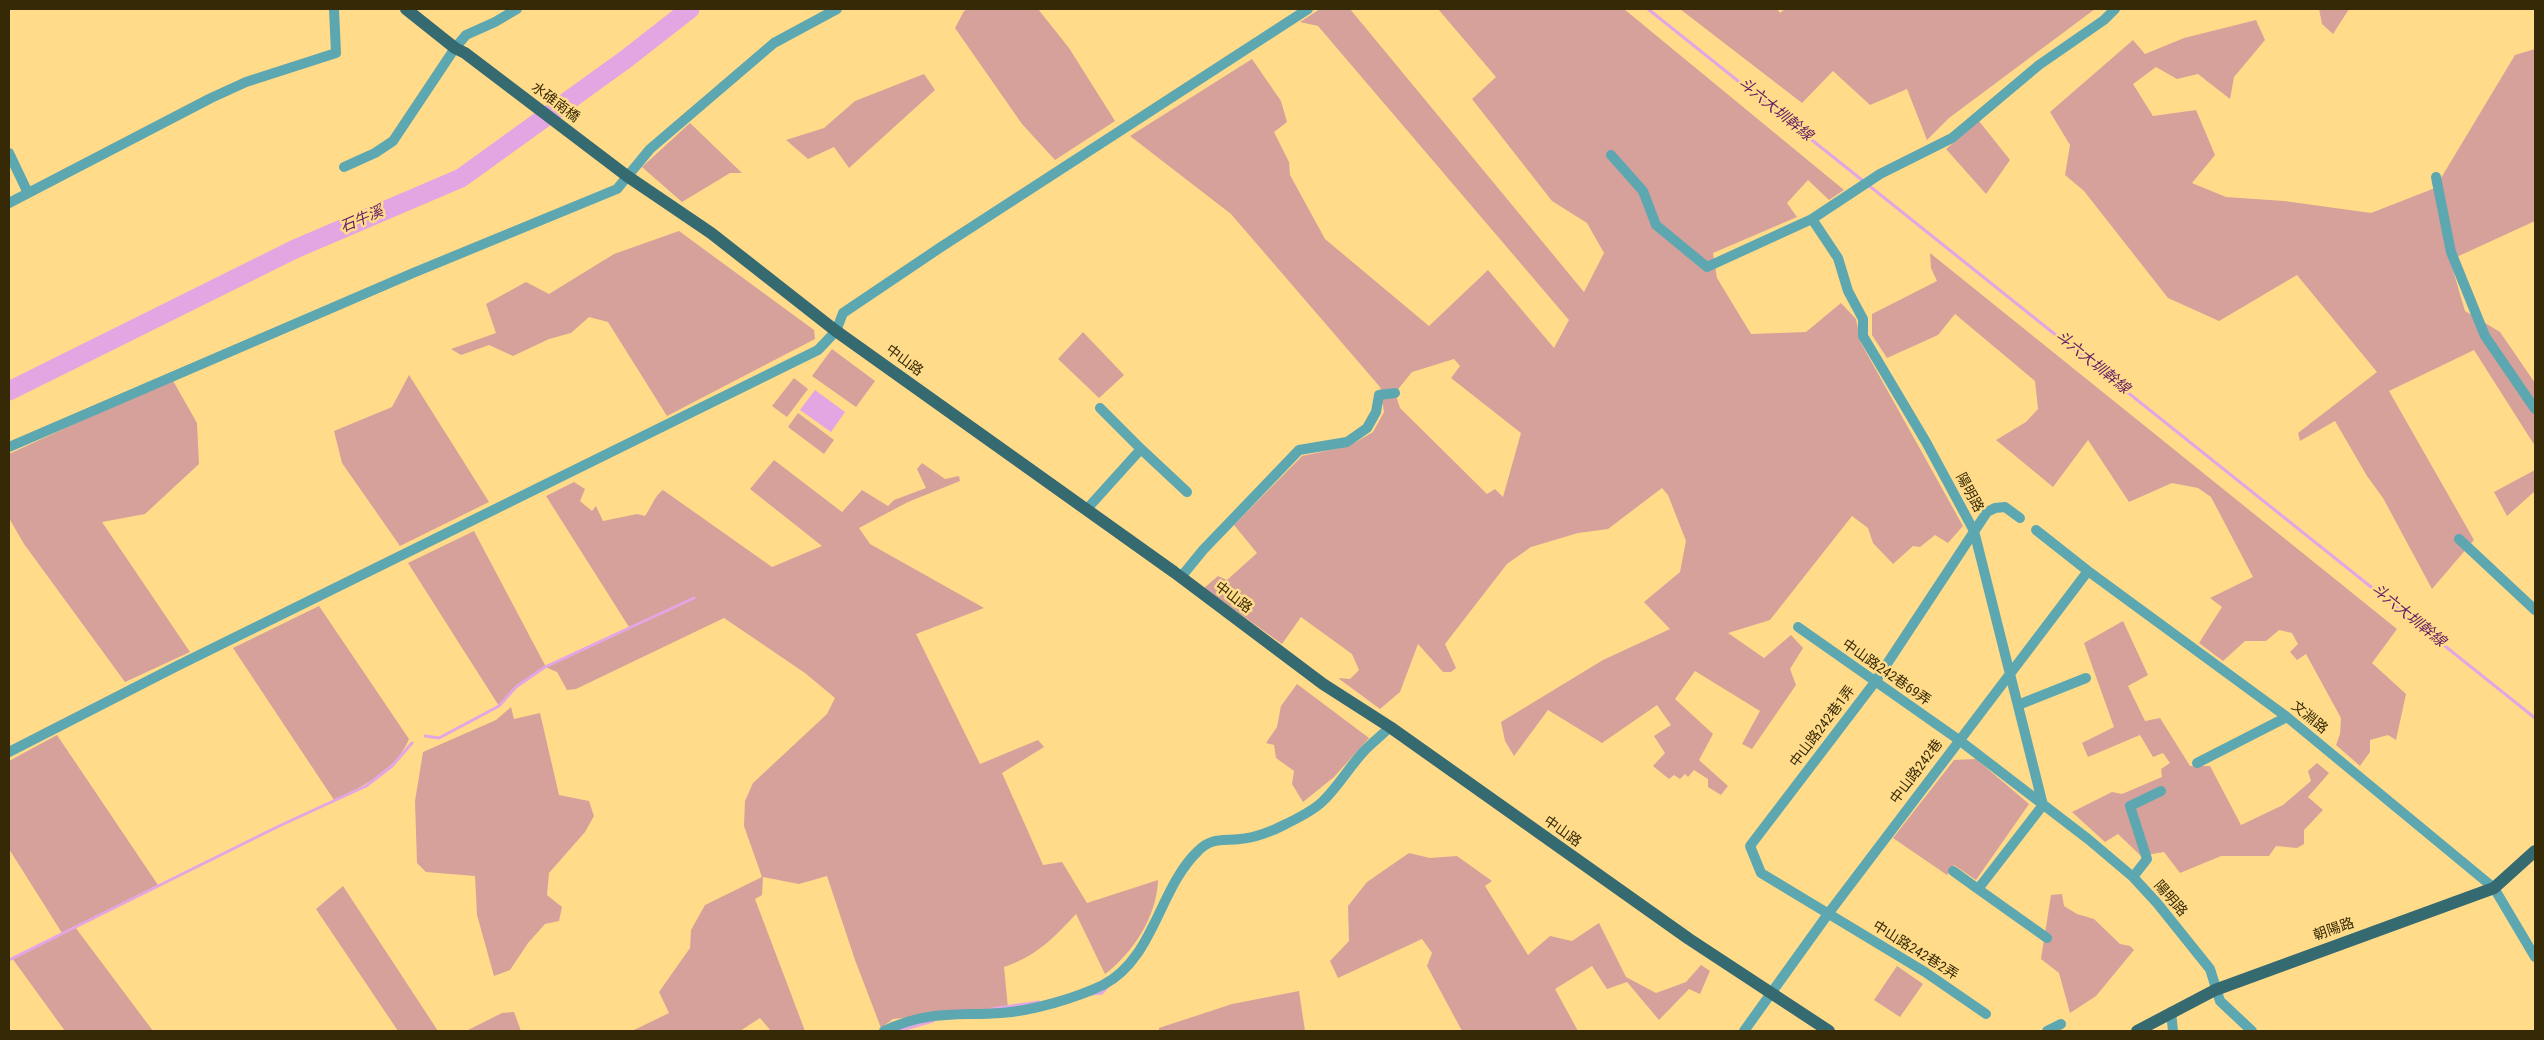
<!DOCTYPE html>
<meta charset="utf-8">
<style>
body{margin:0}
#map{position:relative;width:2544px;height:1040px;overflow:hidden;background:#ffdb8a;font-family:"Roboto Condensed",sans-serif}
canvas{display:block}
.frame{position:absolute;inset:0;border:10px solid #362905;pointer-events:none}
</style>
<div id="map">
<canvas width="2544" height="1040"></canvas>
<div class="frame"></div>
</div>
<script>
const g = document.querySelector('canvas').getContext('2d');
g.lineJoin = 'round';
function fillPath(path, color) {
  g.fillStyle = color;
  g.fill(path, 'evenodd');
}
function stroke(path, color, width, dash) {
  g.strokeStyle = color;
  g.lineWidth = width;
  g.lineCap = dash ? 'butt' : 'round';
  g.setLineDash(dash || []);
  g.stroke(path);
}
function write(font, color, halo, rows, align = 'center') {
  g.font = font + ' "Roboto Condensed","Noto Sans TC",sans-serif';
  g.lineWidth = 5;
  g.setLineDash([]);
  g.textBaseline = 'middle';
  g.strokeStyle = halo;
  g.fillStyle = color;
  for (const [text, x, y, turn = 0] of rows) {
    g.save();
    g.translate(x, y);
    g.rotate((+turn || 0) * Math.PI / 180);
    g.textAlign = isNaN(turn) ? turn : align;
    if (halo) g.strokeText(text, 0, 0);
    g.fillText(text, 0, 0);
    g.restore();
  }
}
const green = new Path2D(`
 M 968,9 L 1038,9 L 1069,48 L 1115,121 L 1055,160 L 1022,124 L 955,28 L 964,11 Z
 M 1320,9 L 1350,9 L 1584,292 L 1604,253 L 1587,223 L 1552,201 L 1472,99 L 1496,77 L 1438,9 L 1624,9 L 1844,190 L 1829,200 L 1808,180 L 1787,203 L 1797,217 L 1713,253 L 1717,278 L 1751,334 L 1806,332 L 1841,303 L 1856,319 L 1861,343 L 1963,526 L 1948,543 L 1935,535 L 1920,547 L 1913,546 L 1893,564 L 1873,543 L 1868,528 L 1852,516 L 1770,620 L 1728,633 L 1764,658 L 1791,635 L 1803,648 L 1790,669 L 1796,685 L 1752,749 L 1742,744 L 1760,711 L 1695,671 L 1675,699 L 1713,734 L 1699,760 L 1728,786 L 1721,795 L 1708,787 L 1708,779 L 1694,770 L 1688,777 L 1685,774 L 1680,779 L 1674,775 L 1669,779 L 1653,766 L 1665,753 L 1654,736 L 1671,725 L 1657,705 L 1602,743 L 1548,710 L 1514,756 L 1505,741 L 1501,722 L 1603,660 L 1670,629 L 1644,602 L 1680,572 L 1686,541 L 1668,495 L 1662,488 L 1608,529 L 1578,533 L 1531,547 L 1507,564 L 1445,644 L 1456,668 L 1451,672 L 1443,672 L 1418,644 L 1400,692 L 1380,709 L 1338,678 L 1350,679 L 1359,670 L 1352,654 L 1301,617 L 1282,644 L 1204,588 L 1218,576 L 1227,580 L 1257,553 L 1234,525 L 1302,456 L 1349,446 L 1373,432 L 1384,412 L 1380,387 L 1231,214 L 1130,136 L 1252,59 L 1281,101 L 1287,122 L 1274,132 L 1289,162 L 1290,175 L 1325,239 L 1429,326 L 1488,270 L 1554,348 L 1569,320 L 1318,26 L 1300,22 ZM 1454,359 L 1460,366 L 1451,378 L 1521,433 L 1503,497 L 1495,489 L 1487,494 L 1400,408 L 1395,393 L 1412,372 Z
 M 1680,9 L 1777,9 L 1780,13 L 1785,9 L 2095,9 L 1949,118 L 1927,140 L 1907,89 L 1870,105 L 1833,71 L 1802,103 Z
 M 2319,9 L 2349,9 L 2333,34 L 2322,24 Z
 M 2256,20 L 2265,40 L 2234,77 L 2230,99 L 2198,74 L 2177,79 L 2156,67 L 2133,84 L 2153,116 L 2196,110 L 2215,155 L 2192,183 L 2226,197 L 2284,201 L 2371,213 L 2435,188 L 2515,55 L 2535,49 L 2535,221 L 2450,260 L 2465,311 L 2500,332 L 2535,383 L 2535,446 L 2474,350 L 2389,391 L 2474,540 L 2432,589 L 2383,498 L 2367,476 L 2335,421 L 2300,441 L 2298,433 L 2377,372 L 2297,275 L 2219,321 L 2168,298 L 2084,191 L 2065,175 L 2070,145 L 2050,112 L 2133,40 L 2145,54 L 2184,38 Z
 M 924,74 L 935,90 L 849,168 L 834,147 L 808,159 L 786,140 L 824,128 L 855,101 Z
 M 1979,121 L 2010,160 L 1986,194 L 1946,149 Z
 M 690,123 L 742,173 L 730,173 L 682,202 L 642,167 Z
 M 679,231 L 814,330 L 815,339 L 667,416 L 608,322 L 589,317 L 571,333 L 549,339 L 513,356 L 489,345 L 461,355 L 451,349 L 496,333 L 486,304 L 526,282 L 549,294 L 614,254 Z
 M 1930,253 L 2397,629 L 2372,663 L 2406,694 L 2396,740 L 2388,735 L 2370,740 L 2370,752 L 2360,766 L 2336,745 L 2340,734 L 2341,718 L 2306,654 L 2297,660 L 2290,652 L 2298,644 L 2292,633 L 2279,630 L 2266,641 L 2245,641 L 2223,661 L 2199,643 L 2222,607 L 2210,598 L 2253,577 L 2211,497 L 2198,488 L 2172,483 L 2129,502 L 2088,440 L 2053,487 L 1996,440 L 2026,422 L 2038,409 L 2035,381 L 1955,314 L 1938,335 L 1887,358 L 1872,335 L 1872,314 L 1937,281 L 1931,268 Z
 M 1083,332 L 1124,375 L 1099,398 L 1058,359 Z
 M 832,349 L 875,381 L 856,407 L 812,376 Z
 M 409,375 L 489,502 L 400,546 L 342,463 L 334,431 L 392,407 Z
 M 794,378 L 808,389 L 787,417 L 772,406 Z
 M 172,379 L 197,423 L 199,464 L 145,514 L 102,522 L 190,652 L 125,682 L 24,544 L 9,518 L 9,454 Z
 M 798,413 L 834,440 L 824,454 L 788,427 Z
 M 774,460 L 842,512 L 862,490 L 888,506 L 894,500 L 926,488 L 917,469 L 922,463 L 945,479 L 959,476 L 960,481 L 908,502 L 859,528 L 870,544 L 984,608 L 916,634 L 980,764 L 1038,740 L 1044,747 L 1002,773 L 1043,865 L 1062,862 L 1087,903 L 1158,880 C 1157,916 1133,953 1105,974 L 1076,914 C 1055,937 1035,957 1004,967 L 1008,1008 L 893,1019 L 881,1028 L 855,960 L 827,876 L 799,884 L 763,877 L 762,895 L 755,899 L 805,1031 L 771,1031 L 760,1018 L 740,1031 L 632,1031 L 669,1013 L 659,992 L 690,948 L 691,930 L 705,905 L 762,877 L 744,826 L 745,801 L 753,783 L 827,714 L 835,698 L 805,673 L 724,618 L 576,689 L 567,690 L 557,672 L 545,667 L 516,687 L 499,706 L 408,563 L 474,531 L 546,667 L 629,627 L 546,496 L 574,482 L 585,489 L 580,501 L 592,511 L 596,506 L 603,521 L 637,514 L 645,516 C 651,508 655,495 663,490 L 772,567 L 822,546 L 750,489 Z
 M 2535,470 L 2535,491 L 2507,516 L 2494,492 Z
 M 319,606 L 409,739 C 396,770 364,786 334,800 L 233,648 Z
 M 2123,621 L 2148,675 L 2128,686 L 2145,721 L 2160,718 L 2190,766 L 2210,766 L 2241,825 L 2283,805 L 2311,781 L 2308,771 L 2317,763 L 2329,773 L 2308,797 L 2323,810 L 2304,830 L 2304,844 L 2297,848 L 2276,846 L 2269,856 L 2221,856 L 2180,873 L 2164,852 L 2141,856 L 2118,834 L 2105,842 L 2072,812 L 2112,792 L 2122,794 L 2162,777 L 2161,769 L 2170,763 L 2163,753 L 2153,757 L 2140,735 L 2088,757 L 2082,743 L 2114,727 L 2084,643 Z
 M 1297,684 L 1369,738 L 1334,777 L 1303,802 L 1292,784 L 1294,771 L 1276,758 L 1274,745 L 1266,743 L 1277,727 L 1281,706 Z
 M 511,707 L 514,719 L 540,713 L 559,795 L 589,801 L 594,816 L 585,832 L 549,873 L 547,895 L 562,907 L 559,921 L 545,924 L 528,943 L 510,970 L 494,976 L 477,915 L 475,876 L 426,872 L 417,863 L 415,801 L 423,752 L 496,720 Z
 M 57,735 L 158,885 L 75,927 L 153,1031 L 65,1031 L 12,958 L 62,933 L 9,849 L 9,761 Z
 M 1976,759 L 2029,804 L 1976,880 L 1954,865 L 1947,875 L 1893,838 L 1954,760 Z
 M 1409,853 L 1430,858 L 1457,856 L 1492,881 L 1485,886 L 1528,955 L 1550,936 L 1572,941 L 1599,923 L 1626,977 L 1656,993 L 1686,982 L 1701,965 L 1710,971 L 1700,994 L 1689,989 L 1659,1020 L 1627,982 L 1607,989 L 1592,966 L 1555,989 L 1578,1031 L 1462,1031 L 1427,966 L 1432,953 L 1422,939 L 1338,978 L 1330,961 L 1349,941 L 1348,906 L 1367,882 Z
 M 343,886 L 438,1031 L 398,1031 L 316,909 Z
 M 2062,894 L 2064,906 L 2077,914 L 2094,919 L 2120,944 L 2130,946 L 2134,950 L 2096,996 L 2070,1013 L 2059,973 L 2041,959 L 2051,895 Z
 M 1897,966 L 1923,984 L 1900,1017 L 1874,1000 Z
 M 1299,991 L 1305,1031 L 1159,1031 L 1159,1028 L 1232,1004 Z
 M 514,1012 L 521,1031 L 466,1031 L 502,1013 Z`);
const water = new Path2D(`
 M 815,390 L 845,412 L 831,432 L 800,410 Z`);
const stream = new Path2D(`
 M 1648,9 L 2535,718
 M 425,736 L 439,738 L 499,706 L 516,687 L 545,667 L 694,598
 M 9,960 L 277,827 L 366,786 L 392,766 L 412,743
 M 1092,994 L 1102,993 L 1108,986
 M 991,1009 L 1039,1002
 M 898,1031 L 933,1021`);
const river = new Path2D(`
 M 9,391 L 295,249 L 461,178 L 626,59 L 690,9`);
const minor = new Path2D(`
 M 9,153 L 28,193
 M 1611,155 L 1643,191 L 1656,225 L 1707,267 L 1812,219 L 1880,174 L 1952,138 L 2039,65 L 2104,20 L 2115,9
 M 344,167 L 375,153 L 393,141 L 455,48 L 466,35 L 495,22 L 517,9
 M 2436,177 L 2451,252 L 2485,336 L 2535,409
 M 9,203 L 211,98 L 246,82 L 336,53 L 334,9
 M 1812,219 L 1838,258 L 1848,291 L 1863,319 L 1863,336 L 1926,442 L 1974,531 L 2043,805 L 1978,889 L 2047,938
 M 9,447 L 413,273 L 617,189 L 650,149 L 774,43 L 837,9
 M 1141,449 L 1187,492
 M 1086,510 L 1141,449 L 1100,408
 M 2036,530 L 2088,571 L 2287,717 L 2494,888 L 2535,957
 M 2459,539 L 2535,610
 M 1181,577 L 1203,550 L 1299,450 L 1347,442 L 1367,428 L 1376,412 L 1379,395 L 1395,393
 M 1798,627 L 1959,740 L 2088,839 L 2133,877 L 2157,903 L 2210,969 L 2220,1001 L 2252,1031
 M 2018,705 L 2086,678
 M 9,752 L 177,666 L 818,350 L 836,331 L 843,313 L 941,247 L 1308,9
 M 2197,763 L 2287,717
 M 1953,871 L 1978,889
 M 2133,877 L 2147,859 L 2130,806 L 2161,791
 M 2171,1012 L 2173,1031
 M 1986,1014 L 1925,972 L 1761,873 L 1750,846 L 1875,682 L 1987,512 L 1995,508 L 2005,507 L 2020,518
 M 884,1031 C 927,1010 956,1016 1001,1013 C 1032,1011 1076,998 1103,985 C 1154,959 1159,888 1198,851 C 1212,837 1223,841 1240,839 C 1254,838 1273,831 1286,824 C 1298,818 1315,810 1324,800 C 1339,785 1350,766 1365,750 C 1373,742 1382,735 1390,727
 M 1744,1031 L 1828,914 L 2088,571
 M 2047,1031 L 2061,1024`);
const major = new Path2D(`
 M 406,9 L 455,48 L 465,53 L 627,176 L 711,233 L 836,331 L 1174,572 L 1323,684 L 1390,727 L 1689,939 L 1829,1031
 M 2137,1031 L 2215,990 L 2494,888 L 2535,851`);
const streetNames = [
 ["水碓南橋",555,103,37],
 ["中山路",904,361,36],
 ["陽明路",1969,493,62],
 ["中山路",1233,598,37],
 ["中山路242巷69弄",1886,673,35],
 ["文淵路",2309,718,39],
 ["中山路242巷1弄",1823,727,-53],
 ["中山路242巷",1917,772,-53],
 ["中山路",1562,832,35],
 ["陽明路",2170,899,49],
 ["朝陽路",2334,930,-19],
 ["中山路242巷2弄",1915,951,32]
];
const waterNames = [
 ["斗六大圳幹線",1775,110,39],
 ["石牛溪",362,220,-23],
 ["斗六大圳幹線",2092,363,39],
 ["斗六大圳幹線",2408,616,39]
];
fillPath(green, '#d7a19b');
fillPath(water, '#e3a6e3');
stroke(stream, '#e3a6e3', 3);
stroke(river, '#e3a6e3', 19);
stroke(minor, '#5da7b1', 10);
stroke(major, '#356a71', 12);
write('14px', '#362905', '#ffdb8a', streetNames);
write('italic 15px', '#631c65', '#ffdb8a', waterNames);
</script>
